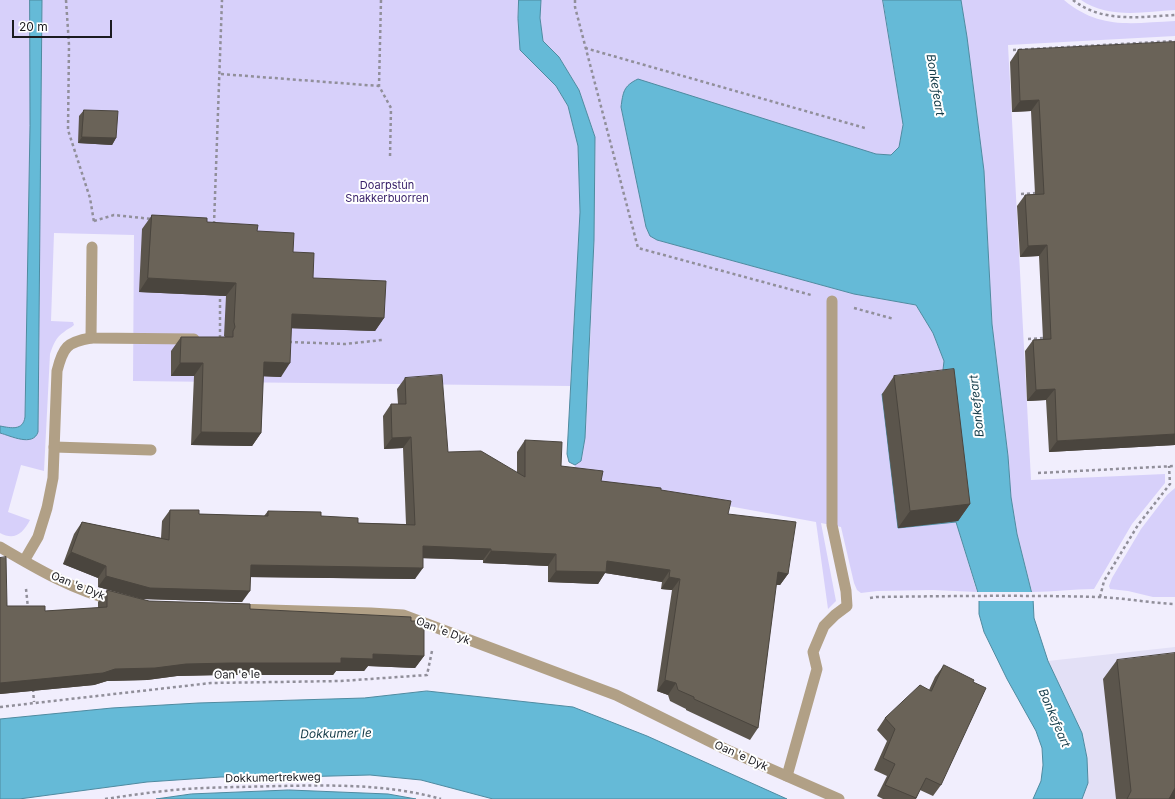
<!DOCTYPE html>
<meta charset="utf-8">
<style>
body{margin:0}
#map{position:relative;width:1175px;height:799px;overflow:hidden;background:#f1eefd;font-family:Inter,sans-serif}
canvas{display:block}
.scale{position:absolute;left:12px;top:20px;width:100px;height:18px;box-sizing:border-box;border:2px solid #1b1b20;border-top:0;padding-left:5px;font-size:12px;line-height:14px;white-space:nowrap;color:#1b1b20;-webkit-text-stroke:3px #fff;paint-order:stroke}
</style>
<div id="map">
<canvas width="1175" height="799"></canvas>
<div class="scale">20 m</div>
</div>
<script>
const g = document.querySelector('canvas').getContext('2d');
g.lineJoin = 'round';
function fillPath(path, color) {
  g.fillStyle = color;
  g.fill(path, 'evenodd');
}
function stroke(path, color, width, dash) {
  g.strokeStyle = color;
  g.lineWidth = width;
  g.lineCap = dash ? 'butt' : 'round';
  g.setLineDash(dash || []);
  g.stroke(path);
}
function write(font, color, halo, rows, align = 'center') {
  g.font = font + ' Inter,sans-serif';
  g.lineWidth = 4;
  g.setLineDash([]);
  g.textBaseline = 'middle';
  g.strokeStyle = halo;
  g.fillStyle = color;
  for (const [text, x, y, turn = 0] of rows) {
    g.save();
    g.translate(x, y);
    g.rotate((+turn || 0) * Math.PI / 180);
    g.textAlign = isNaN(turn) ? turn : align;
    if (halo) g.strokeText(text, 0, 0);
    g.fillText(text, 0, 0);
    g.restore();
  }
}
const built = new Path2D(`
 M 1175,647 L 1175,799 L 1082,799 L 1088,783 L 1087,758 L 1082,733 L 1048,661 Z`);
const green = new Path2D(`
 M 0,0 L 30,0 L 30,126 L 25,417 C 23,431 11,428 0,426 Z
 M 42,0 L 519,0 L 518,19 L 520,50 L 556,86 L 568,106 L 578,146 L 580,212 L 570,386 L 133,381 L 134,235 L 54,233 L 51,321 L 73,322 L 74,325 C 71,328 67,329 64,332 C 56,337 53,345 50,354 L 44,471 L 21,465 L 8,512 L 30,520 C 23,533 15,541 0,533 L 0,433 L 27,440 L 38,432 Z
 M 541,0 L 883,0 L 903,125 L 899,147 L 891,155 L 876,154 L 623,93 L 621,107 L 646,227 L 650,236 L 657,240 L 854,294 L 916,305 L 933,333 L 944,361 L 941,383 L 898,528 L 956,522 L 977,592 L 933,590 L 877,591 L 861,593 L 857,590 L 854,583 L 841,527 L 821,523 L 836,601 L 828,609 L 816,522 L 575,478 L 575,465 L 581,461 L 585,438 L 589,369 L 594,240 L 595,137 L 579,90 L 559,57 L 543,41 L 540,18 Z
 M 961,0 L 1064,0 C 1100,30 1131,23 1175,21 L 1175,36 L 1008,45 L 1031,480 L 1165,474 L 1165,483 L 1132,524 L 1094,589 C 1073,589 1053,592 1032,592 L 1017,534 L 1011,497 L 1008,456 L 992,324 L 984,171 L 967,37 Z
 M 1081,0 L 1175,0 L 1175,10 C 1144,12 1108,19 1081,0 Z
 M 1175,488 L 1175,597 L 1153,597 L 1128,591 L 1110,589 L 1109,586 L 1112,578 L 1141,529 L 1167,495 Z`);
const water = new Path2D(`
 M 30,0 L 42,0 L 38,432 C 33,447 11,436 0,433 L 0,426 C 11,428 23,431 25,417 L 30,126 Z
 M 519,0 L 541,0 L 540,18 L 543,41 L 559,57 L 579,90 L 595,137 L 594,240 L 585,438 L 581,461 L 575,465 L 569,462 L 567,454 L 580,212 L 578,146 L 568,106 L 556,86 L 520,50 L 518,19 Z
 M 883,0 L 961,0 L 967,37 L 984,171 L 992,324 L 1008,456 L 1011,497 L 1017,534 L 1033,598 L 1034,618 L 1048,661 L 1082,733 L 1087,758 L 1088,783 L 1082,799 L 1033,799 L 1041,781 L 1043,765 L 1042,748 L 1036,731 L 1007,679 L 984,632 L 979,614 L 979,596 L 956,522 L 898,528 L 882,394 L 941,387 L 944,361 L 933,333 L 916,305 L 854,294 L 657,240 L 650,236 L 646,227 L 621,107 C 623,93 623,86 638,79 L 876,154 L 891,155 L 899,147 L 903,125 Z
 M 427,691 L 573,707 L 647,736 L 787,799 L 493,799 L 421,780 L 370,775 L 295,777 L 221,777 L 147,782 L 19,799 L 0,799 L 0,719 L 112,708 L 198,703 L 364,698 Z
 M 289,790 L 388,794 L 416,799 L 156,799 L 191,794 Z`);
const pier = new Path2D(`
 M 975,592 L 1034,592 L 1036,601 L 977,601 Z`);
const path = new Path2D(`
 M 66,0 L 69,45 L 68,130 L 90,198 L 94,222
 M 381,0 L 379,86 L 391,108 L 390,157
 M 575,0 L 575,7 L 638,248 L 811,295
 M 1073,0 C 1102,23 1140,17 1175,15
 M 585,48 L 865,128
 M 1013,50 L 1175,41
 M 221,74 L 379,86
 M 1021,194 L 1038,193
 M 94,221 L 114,215 L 152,219
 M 214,224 L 222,0
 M 220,293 L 220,340
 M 854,308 L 894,319
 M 1028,339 L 1045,338
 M 289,342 L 345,344 L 382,340
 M 1038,473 L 1175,466
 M 26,589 L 28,608
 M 1100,597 L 1104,581 L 1138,525 L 1170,484 L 1169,466
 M 870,598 L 876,597 C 950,596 1025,595 1099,597 C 1125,598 1149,603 1175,604
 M 33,689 L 34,702
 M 0,707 L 211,683 L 341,681 L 427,675 L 432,651
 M 105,799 C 132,795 159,791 186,789 C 217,787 247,787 278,786 C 333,785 388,784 441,799`);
const service = new Path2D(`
 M 92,247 L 91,338 L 194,339
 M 54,447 L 151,450
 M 787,776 L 817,669 L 813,652 L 824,626 L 835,615 L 847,606 L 846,591 L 832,525 L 832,301`);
const minor = new Path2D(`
 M 0,547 C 37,569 75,591 117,601
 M 24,561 L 38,537 L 47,508 L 53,478 L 57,371 C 63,347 67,342 91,338
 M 235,609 L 371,613 L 403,615 L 616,695 L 725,749 L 839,799`);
const wall = new Path2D(`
 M 1175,42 L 1175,445 L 1049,452 L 1046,400 L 1027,401 L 1025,351 L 1033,340 L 1043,339 L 1039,256 L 1020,257 L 1017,206 L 1025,195 L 1035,194 L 1031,111 L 1012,112 L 1010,62 L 1018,50 Z
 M 84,110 L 116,138 L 112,145 L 78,143 L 79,116 Z
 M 152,215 L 207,222 L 257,231 L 293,252 L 313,278 L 384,318 L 375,331 L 291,328 L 281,377 L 263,376 L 261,433 L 252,446 L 191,445 L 194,376 L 171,376 L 171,351 L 181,337 L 225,337 L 224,336 L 226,296 L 139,292 L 142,229 Z
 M 894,376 L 970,504 L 958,521 L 898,528 L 882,394 Z
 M 405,378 L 448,452 L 517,473 L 517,452 L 525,440 L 561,466 L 601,481 L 661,490 L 728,514 L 788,574 L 780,585 L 776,585 L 758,728 L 750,740 L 686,710 L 686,709 L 670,701 L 668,695 L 657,691 L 672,590 L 661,589 L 662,582 L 605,573 L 598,584 L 548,582 L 548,566 L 483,563 L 483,560 L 423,558 L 415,579 L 251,577 L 242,602 L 142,599 L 98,587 L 98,578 L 63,564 L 74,534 L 82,522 L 161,538 L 162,521 L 170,510 L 199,514 L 264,516 L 268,511 L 321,516 L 358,523 L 406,524 L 403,448 L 384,449 L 383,416 L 391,404 L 398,404 L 397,389 Z
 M 0,558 L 7,606 L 45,611 L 98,608 L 98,602 L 107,590 L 149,601 L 250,609 L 411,621 L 424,656 L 415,668 L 368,666 L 364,671 L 336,671 L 333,675 L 221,675 L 177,676 L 147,680 L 107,681 L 94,685 L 0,694 Z
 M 1117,660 L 1175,799 L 1116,799 L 1103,679 Z
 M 944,665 L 941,785 L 933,796 L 920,790 L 916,799 L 883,799 L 877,796 L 887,776 L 874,770 L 887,741 L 877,730 L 885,718 L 929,690 L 935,677 Z`);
const shadedWall = new Path2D(`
 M 1039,100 L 1031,111 L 1012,112 L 1020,101 Z
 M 82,137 L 116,138 L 112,145 L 78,143 Z
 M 1047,245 L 1039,256 L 1020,257 L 1028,246 Z
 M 148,278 L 236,283 L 226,296 L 139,292 Z
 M 292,314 L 384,318 L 375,331 L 282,328 Z
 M 264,362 L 290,363 L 281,377 L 254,376 Z
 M 180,363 L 203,363 L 194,376 L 171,376 Z
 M 1055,389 L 1046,400 L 1027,401 L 1036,390 Z
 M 201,432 L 261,433 L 252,446 L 191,445 Z
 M 1175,434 L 1175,445 L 1049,452 L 1057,441 Z
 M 411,437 L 403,448 L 384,449 L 392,438 Z
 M 970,504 L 958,521 L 898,528 L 910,511 Z
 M 423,546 L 491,549 L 483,560 L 415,558 Z
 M 491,551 L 556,554 L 548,566 L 483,563 Z
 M 71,552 L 106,566 L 98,578 L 63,564 Z
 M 607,561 L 670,570 L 662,582 L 605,573 L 598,584 L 548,582 L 556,571 Z
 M 251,565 L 423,568 L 415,579 L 243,577 Z
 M 778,572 L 788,574 L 780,585 L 770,584 Z
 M 106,576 L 250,591 L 242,602 L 142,599 L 98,587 Z
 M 669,577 L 680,579 L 672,590 L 661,589 Z
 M 373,654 L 424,656 L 415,668 L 368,666 L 364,671 L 336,671 L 333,675 L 221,675 L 177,676 L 147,680 L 107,681 L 94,685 L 0,694 L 0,683 L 115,669 L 186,664 L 341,658 Z
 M 665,680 L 676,683 L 668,695 L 657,691 Z
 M 1175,786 L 1175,799 L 1166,799 Z`);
const building = new Path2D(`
 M 1175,42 L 1175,434 L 1057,441 L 1055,389 L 1036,390 L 1033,340 L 1051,339 L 1047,245 L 1028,246 L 1025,195 L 1044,194 L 1039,100 L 1020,101 L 1018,50 Z
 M 84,110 L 118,111 L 116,138 L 82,137 Z
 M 152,215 L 207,218 L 207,222 L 258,225 L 257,231 L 294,233 L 293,252 L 314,253 L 313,278 L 386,281 L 384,318 L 292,314 L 290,363 L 264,362 L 261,433 L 201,432 L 203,363 L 180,363 L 181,337 L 233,337 L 233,331 L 235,327 L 234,322 L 236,283 L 148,278 Z
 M 954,369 L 970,504 L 910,511 L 894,376 Z
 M 442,375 L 448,452 L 481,451 L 525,477 L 525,440 L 562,442 L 561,466 L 603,471 L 601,481 L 661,488 L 661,490 L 731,501 L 728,514 L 796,522 L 788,574 L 778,572 L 758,728 L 694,699 L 694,697 L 678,690 L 676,683 L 665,680 L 680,579 L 669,577 L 670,570 L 607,561 L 606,572 L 556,571 L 556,554 L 491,551 L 491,549 L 423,546 L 423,568 L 251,565 L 250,591 L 150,588 L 106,576 L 106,566 L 71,552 L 82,522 L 169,540 L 170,510 L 199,510 L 199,514 L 268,516 L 268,511 L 321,512 L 321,516 L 358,518 L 358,523 L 415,525 L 411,437 L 392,438 L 391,404 L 406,404 L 405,378 Z
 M 6,557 L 7,606 L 45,606 L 45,611 L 107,607 L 107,590 L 149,601 L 250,604 L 250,609 L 411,617 L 411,621 L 424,621 L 424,656 L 373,654 L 373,659 L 341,658 L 341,663 L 230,663 L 186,664 L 155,668 L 115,669 L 103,673 L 0,683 L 0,558 Z
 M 1175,653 L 1175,788 L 1169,799 L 1127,799 L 1131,791 L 1117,660 Z
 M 944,665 L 974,680 L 973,682 L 986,688 L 941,785 L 926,778 L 916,798 L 885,785 L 895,764 L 883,758 L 895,729 L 885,718 L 920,685 L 931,691 Z`);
const parkNames = [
 ["Doarpstún",387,186],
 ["Snakkerbuorren",387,199]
];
const streetNames = [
 ["Oan 'e Dyk",78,586,22],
 ["Oan 'e Dyk",443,631,21],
 ["Oan 'e Ie",237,675,-1],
 ["Oan 'e Dyk",741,756,24],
 ["Dokkumertrekweg",273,778,-1]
];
const waterNames = [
 ["Bonkefeart",935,85,81],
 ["Bonkefeart",977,406,-96],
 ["Bonkefeart",1054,718,67],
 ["Dokkumer Ie",336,734,-1]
];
fillPath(built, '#e3e0f6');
fillPath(green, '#d7d0fa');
fillPath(water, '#65bad7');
stroke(water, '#4f8aa0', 1);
fillPath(pier, '#f1eefd');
stroke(path, '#918f9a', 2.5, [3, 3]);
stroke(service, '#b1a086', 11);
stroke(minor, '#b1a086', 11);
fillPath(wall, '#5b554c');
fillPath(shadedWall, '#4a453e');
fillPath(building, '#6a6358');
stroke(building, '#4a453e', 1);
write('11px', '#351d67', '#fff', parkNames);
write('11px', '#1b1b20', '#fff', streetNames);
write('italic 12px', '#163d4a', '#fff', waterNames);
</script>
